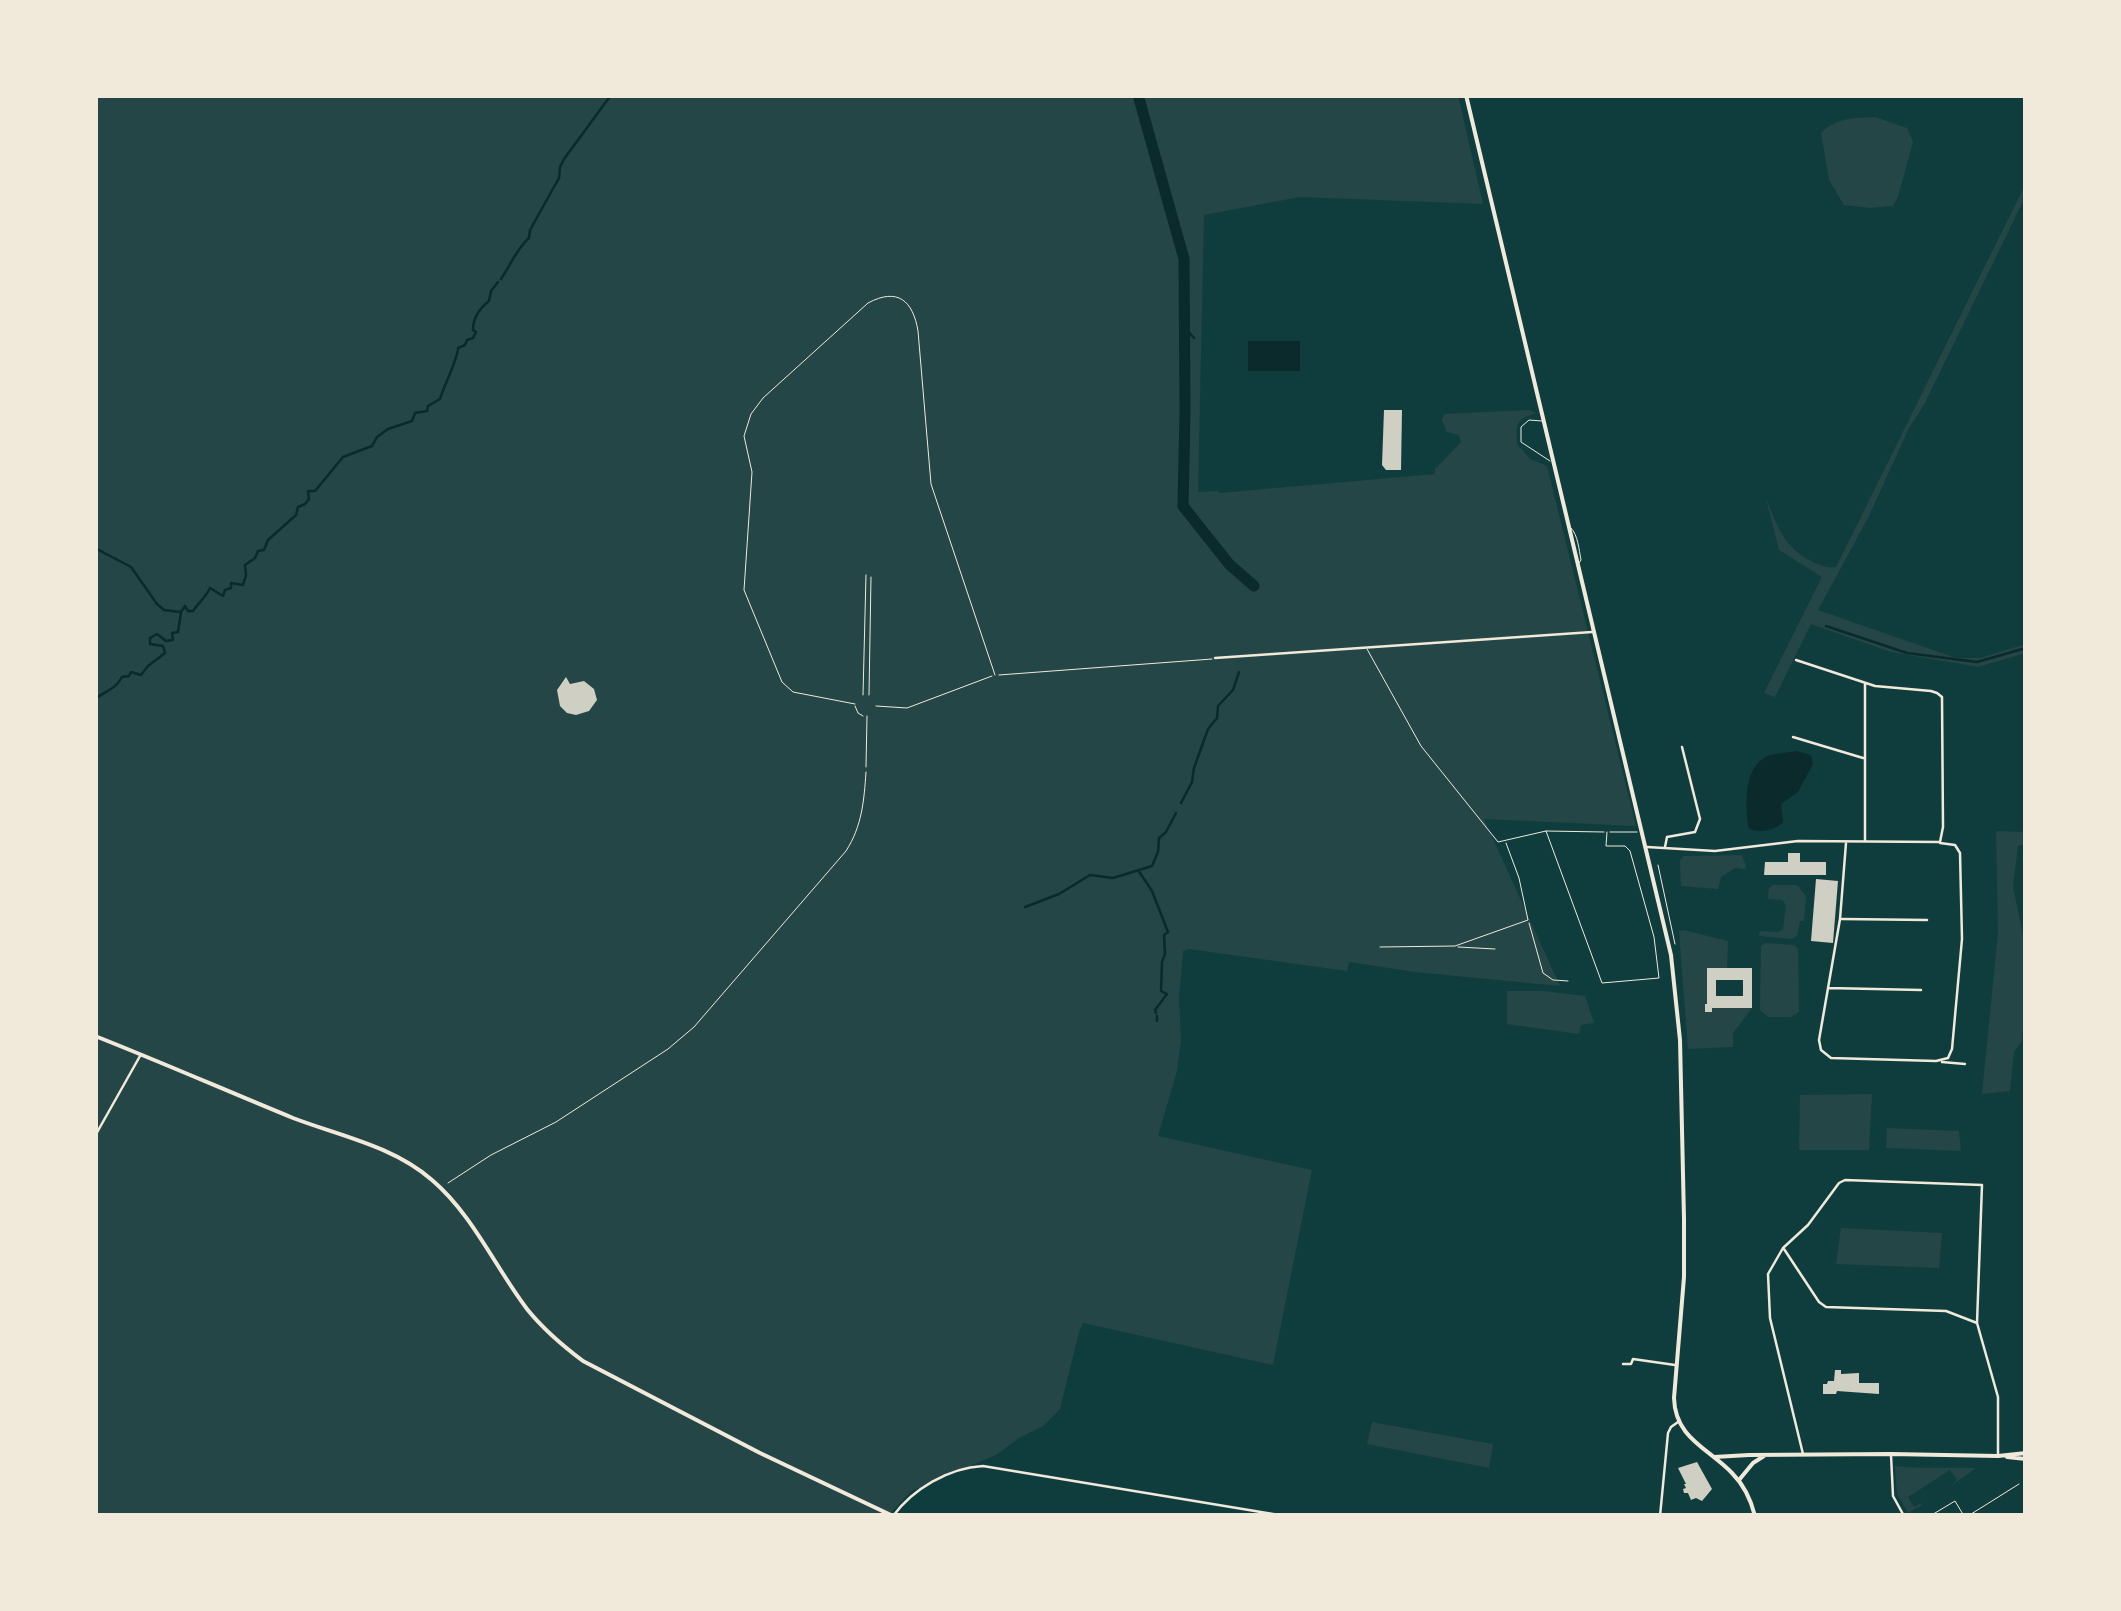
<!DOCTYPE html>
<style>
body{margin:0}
#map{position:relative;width:2121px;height:1611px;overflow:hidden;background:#0f3d3e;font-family:Helvetica,sans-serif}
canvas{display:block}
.frame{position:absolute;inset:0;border:98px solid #f1e9da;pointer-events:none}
</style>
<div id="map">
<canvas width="2121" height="1611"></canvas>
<div class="frame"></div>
</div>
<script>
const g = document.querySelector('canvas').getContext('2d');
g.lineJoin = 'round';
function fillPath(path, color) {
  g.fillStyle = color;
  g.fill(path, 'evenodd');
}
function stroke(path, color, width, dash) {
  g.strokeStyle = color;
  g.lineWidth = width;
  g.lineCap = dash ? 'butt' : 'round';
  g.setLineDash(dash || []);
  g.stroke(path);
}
const green = new Path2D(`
 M 95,95 L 1458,95 L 1483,204 L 1300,197 L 1204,215 L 1198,492 L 1217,491 L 1220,493 L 1435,474 L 1435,469 L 1461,442 L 1459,435 L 1447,432 L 1442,421 L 1444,414 L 1529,410 L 1536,413 C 1515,420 1516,423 1517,444 L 1530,459 L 1547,466 L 1636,826 L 1484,819 L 1560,986 L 1415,972 L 1349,962 L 1347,971 L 1189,949 L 1183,951 L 1179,998 L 1181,1041 L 1177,1071 L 1158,1136 L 1312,1170 L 1273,1365 L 1083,1323 L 1079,1332 L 1060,1409 L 1043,1426 L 1019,1438 L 996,1455 L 911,1491 L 888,1516 L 95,1516 Z
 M 1875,117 L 1907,128 L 1913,142 L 1898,197 L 1893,206 L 1870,208 L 1844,205 L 1829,180 L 1821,133 C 1837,117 1854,118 1875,117 Z
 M 2026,183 L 2026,195 L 1924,405 L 1909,428 L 1868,518 L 1818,610 L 1956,658 L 1980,658 L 2026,644 L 2026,653 L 1978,667 L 1891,652 L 1811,624 L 1775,697 L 1764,693 L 1822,577 L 1779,550 L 1766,499 C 1778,527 1784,548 1813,562 C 1822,566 1826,568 1836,567 Z
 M 1996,831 L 2026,832 L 2026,843 L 2018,846 L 2013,887 L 2026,949 L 2026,986 L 2022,1041 L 2014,1052 L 2010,1091 L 1982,1094 L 1998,933 Z
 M 1742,855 L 1746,866 L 1745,869 L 1735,868 L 1721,877 L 1718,889 L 1681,886 L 1680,860 L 1684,856 Z
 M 1773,885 L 1797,885 L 1806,896 L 1804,921 L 1800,921 L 1797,936 L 1792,939 L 1759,936 L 1760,931 L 1778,932 L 1783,929 L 1786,905 L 1782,900 L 1768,899 L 1769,888 Z
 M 1683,930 L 1728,941 L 1727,968 L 1708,968 L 1707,1004 L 1705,1005 L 1705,1011 L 1711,1012 L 1712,1008 L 1752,1008 L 1733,1033 L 1733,1047 L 1688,1049 L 1679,931 Z
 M 1766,943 L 1794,945 L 1798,949 L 1799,1012 L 1791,1017 L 1768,1017 L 1760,1010 L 1761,946 Z
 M 1507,991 L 1543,991 L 1585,996 L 1594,1023 L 1581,1025 L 1579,1034 L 1507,1024 Z
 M 1872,1094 L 1869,1150 L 1799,1150 L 1800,1095 Z
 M 1887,1128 L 1959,1131 L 1961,1151 L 1886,1148 Z
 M 1841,1228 L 1942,1233 L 1939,1268 L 1836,1264 Z
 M 1372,1422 L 1493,1444 L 1489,1468 L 1367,1444 Z
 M 1895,1466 C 1923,1469 1949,1467 1976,1468 L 1951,1486 L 1957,1480 L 1950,1470 L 1908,1497 L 1914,1507 L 1921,1503 L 1922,1505 L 1908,1513 L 1897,1494 Z`);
const water = new Path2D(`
 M 1248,341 L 1300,341 L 1300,371 L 1248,371 Z
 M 1797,751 L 1811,755 L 1813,764 L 1798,792 L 1781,804 L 1783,822 C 1774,831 1761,833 1749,829 C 1745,810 1743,770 1764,758 C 1772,753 1787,753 1797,751 Z`);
const stream = new Path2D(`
 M 501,279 C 510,266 517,248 529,238 L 530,230 L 559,178 L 560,167 L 564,159 L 611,95
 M 1185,328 L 1194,338
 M 95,548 L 131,567 L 157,604 L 164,610 L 181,612
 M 1826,626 L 1907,653 L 1977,662 L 2026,648
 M 95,699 C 105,691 115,690 122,677 L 129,676 L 131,672 L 141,675 L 148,666 L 165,653 L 163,646 L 150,644 L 150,638 L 157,634 L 166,641 L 173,640 L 172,633 L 178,632 L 181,612 L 185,606 L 188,611 L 193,611 C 199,602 206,597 210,588 L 223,596 L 225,590 L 231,588 L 231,583 L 243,585 L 246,575 L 245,565 L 255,558 L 258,551 L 264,550 L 268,540 L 296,515 L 298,507 L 305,504 L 309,499 L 308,491 L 315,491 L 343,457 L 372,446 L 377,437 L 388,429 L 412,421 L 415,413 L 427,411 L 428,406 L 440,399 C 444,385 458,359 458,348 L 465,345 L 467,340 L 473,338 L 476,332 L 473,330 C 473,318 480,308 489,301 L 491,291 L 498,282
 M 1181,803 L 1192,782 L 1194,768 L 1208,729 L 1217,718 L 1218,706 L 1233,690 L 1239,672
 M 1138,870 L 1152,891 L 1168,932 L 1164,935 L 1165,954 L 1162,962 L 1161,991 L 1167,994 L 1155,1010 L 1156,1013
 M 1025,907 L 1059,894 L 1090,875 L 1113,878 L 1152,866 L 1158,852 L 1159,838 L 1166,832 L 1176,813
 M 1157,1021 L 1157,1016`);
const river = new Path2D(`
 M 1138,95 L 1184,259 L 1185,411 L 1183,506 L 1229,564 L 1254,586`);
const building = new Path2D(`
 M 1384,410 L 1402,410 L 1401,470 L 1386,470 L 1382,465 Z
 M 566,677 L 570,684 L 584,681 L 594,689 L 597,700 L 589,711 L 576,715 L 567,713 L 560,706 L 557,690 Z
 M 1788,853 L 1800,853 L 1800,862 L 1826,862 L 1826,875 L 1764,875 L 1765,862 L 1788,862 Z
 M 1816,879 L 1838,881 L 1833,943 L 1811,941 Z
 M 1707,968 L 1752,968 L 1752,1008 L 1712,1008 L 1712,1012 L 1705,1012 L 1705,1004 L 1707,1004 ZM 1716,980 L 1743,980 L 1743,996 L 1716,996 Z
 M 1835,1370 L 1841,1370 L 1841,1374 L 1859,1373 L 1859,1383 L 1879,1383 L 1879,1394 L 1837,1391 L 1836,1394 L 1823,1394 L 1823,1384 L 1827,1384 L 1828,1381 L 1834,1381 Z
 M 1697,1462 L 1712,1489 L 1702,1501 L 1696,1498 L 1691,1500 L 1688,1493 L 1684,1493 L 1683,1489 L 1686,1488 L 1684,1484 L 1686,1484 L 1678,1468 Z`);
const path = new Path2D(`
 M 1658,865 L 1675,944
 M 448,1183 L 491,1155 L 556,1122 L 668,1049 L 694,1027 L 846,851 C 862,826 864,801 866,772`);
const service = new Path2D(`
 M 1542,421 L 1529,420 L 1521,427 L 1521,442 L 1550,461
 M 1571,528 C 1578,535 1579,550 1581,560 L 1579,563
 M 1367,649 L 1421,746 L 1498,842 L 1546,831 L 1604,832
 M 999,675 L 1212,659
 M 863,695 L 866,575
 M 869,695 L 871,577
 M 855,704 L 793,692 L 782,682 L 744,590 L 752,472 L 744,436 L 751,414 L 763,398 L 868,303 C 898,287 913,301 918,331 L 931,484 L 995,675
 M 855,706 L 858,713 L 863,716
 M 876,706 L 907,708 L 992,676
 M 866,767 L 867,716
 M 1546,831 L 1602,983 L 1659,978 L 1654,937 L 1630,851 L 1625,846 L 1606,846 L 1607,832
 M 1610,832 L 1637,832
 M 1529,923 L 1543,973 L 1553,980 L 1568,981
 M 1380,947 L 1455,946 L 1528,920 L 1519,878 L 1506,843
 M 1458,947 L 1495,949
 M 1930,1516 L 1955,1501 L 1964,1516
 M 1968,1516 L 2019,1484`);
const minor = new Path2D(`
 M 1215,658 L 1592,632
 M 1793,737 L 1863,758
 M 1865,841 L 1865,684
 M 1846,843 L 1840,919 L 1819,1040 L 1821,1050 L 1831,1058 L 1936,1061 L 1948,1058 L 1952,1049 L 1962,939 L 1960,853 L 1955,845 L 1940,843
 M 1647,847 L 1715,851 L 1798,841 L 1940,842 L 1943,827 L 1942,697 L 1937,693 L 1931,691 L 1875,686 L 1796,660
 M 1665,847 L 1667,837 L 1695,832 L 1700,819 L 1682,747
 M 1842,919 L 1927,920
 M 1828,988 L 1921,990
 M 1942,1062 L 1965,1064
 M 95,1136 L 140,1056
 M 1784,1249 L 1819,1302 L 1826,1307 L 1946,1311 L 1977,1323
 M 1623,1364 L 1631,1364 L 1633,1359 L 1675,1365
 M 1803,1454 L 1770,1318 L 1768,1274 L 1783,1248 L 1808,1225 L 1839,1183 L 1845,1180 L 1982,1185 L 1977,1323 L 1998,1397 L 1998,1455
 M 1891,1455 L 1893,1496 L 1904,1516
 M 893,1516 C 913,1489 948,1468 983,1466 L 1285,1516
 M 1660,1516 L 1668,1433 L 1671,1427 L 1678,1422`);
const tertiary = new Path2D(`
 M 1466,95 L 1671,955 L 1680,1040 L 1684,1219 L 1684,1277 L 1674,1398 C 1675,1438 1708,1448 1732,1473 C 1744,1485 1751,1500 1755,1516
 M 95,1036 C 161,1062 227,1091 293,1118 C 340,1136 393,1146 432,1180 C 473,1215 495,1267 527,1309 C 543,1329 563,1346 583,1361 L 760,1453 L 893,1516
 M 1714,1457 L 1749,1455 L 1891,1454 L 1998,1456 L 2026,1453
 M 2007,1457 L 2026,1459
 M 1739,1480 L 1753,1463 L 1764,1456`);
fillPath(green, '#244646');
fillPath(water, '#0a2a2b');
stroke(stream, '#0a2a2b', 2.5);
stroke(river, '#0a2a2b', 11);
fillPath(building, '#cfcfc3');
stroke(path, '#f1e9da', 1);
stroke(service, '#f1e9da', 1);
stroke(minor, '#f1e9da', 2.5);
stroke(tertiary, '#f1e9da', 4);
</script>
